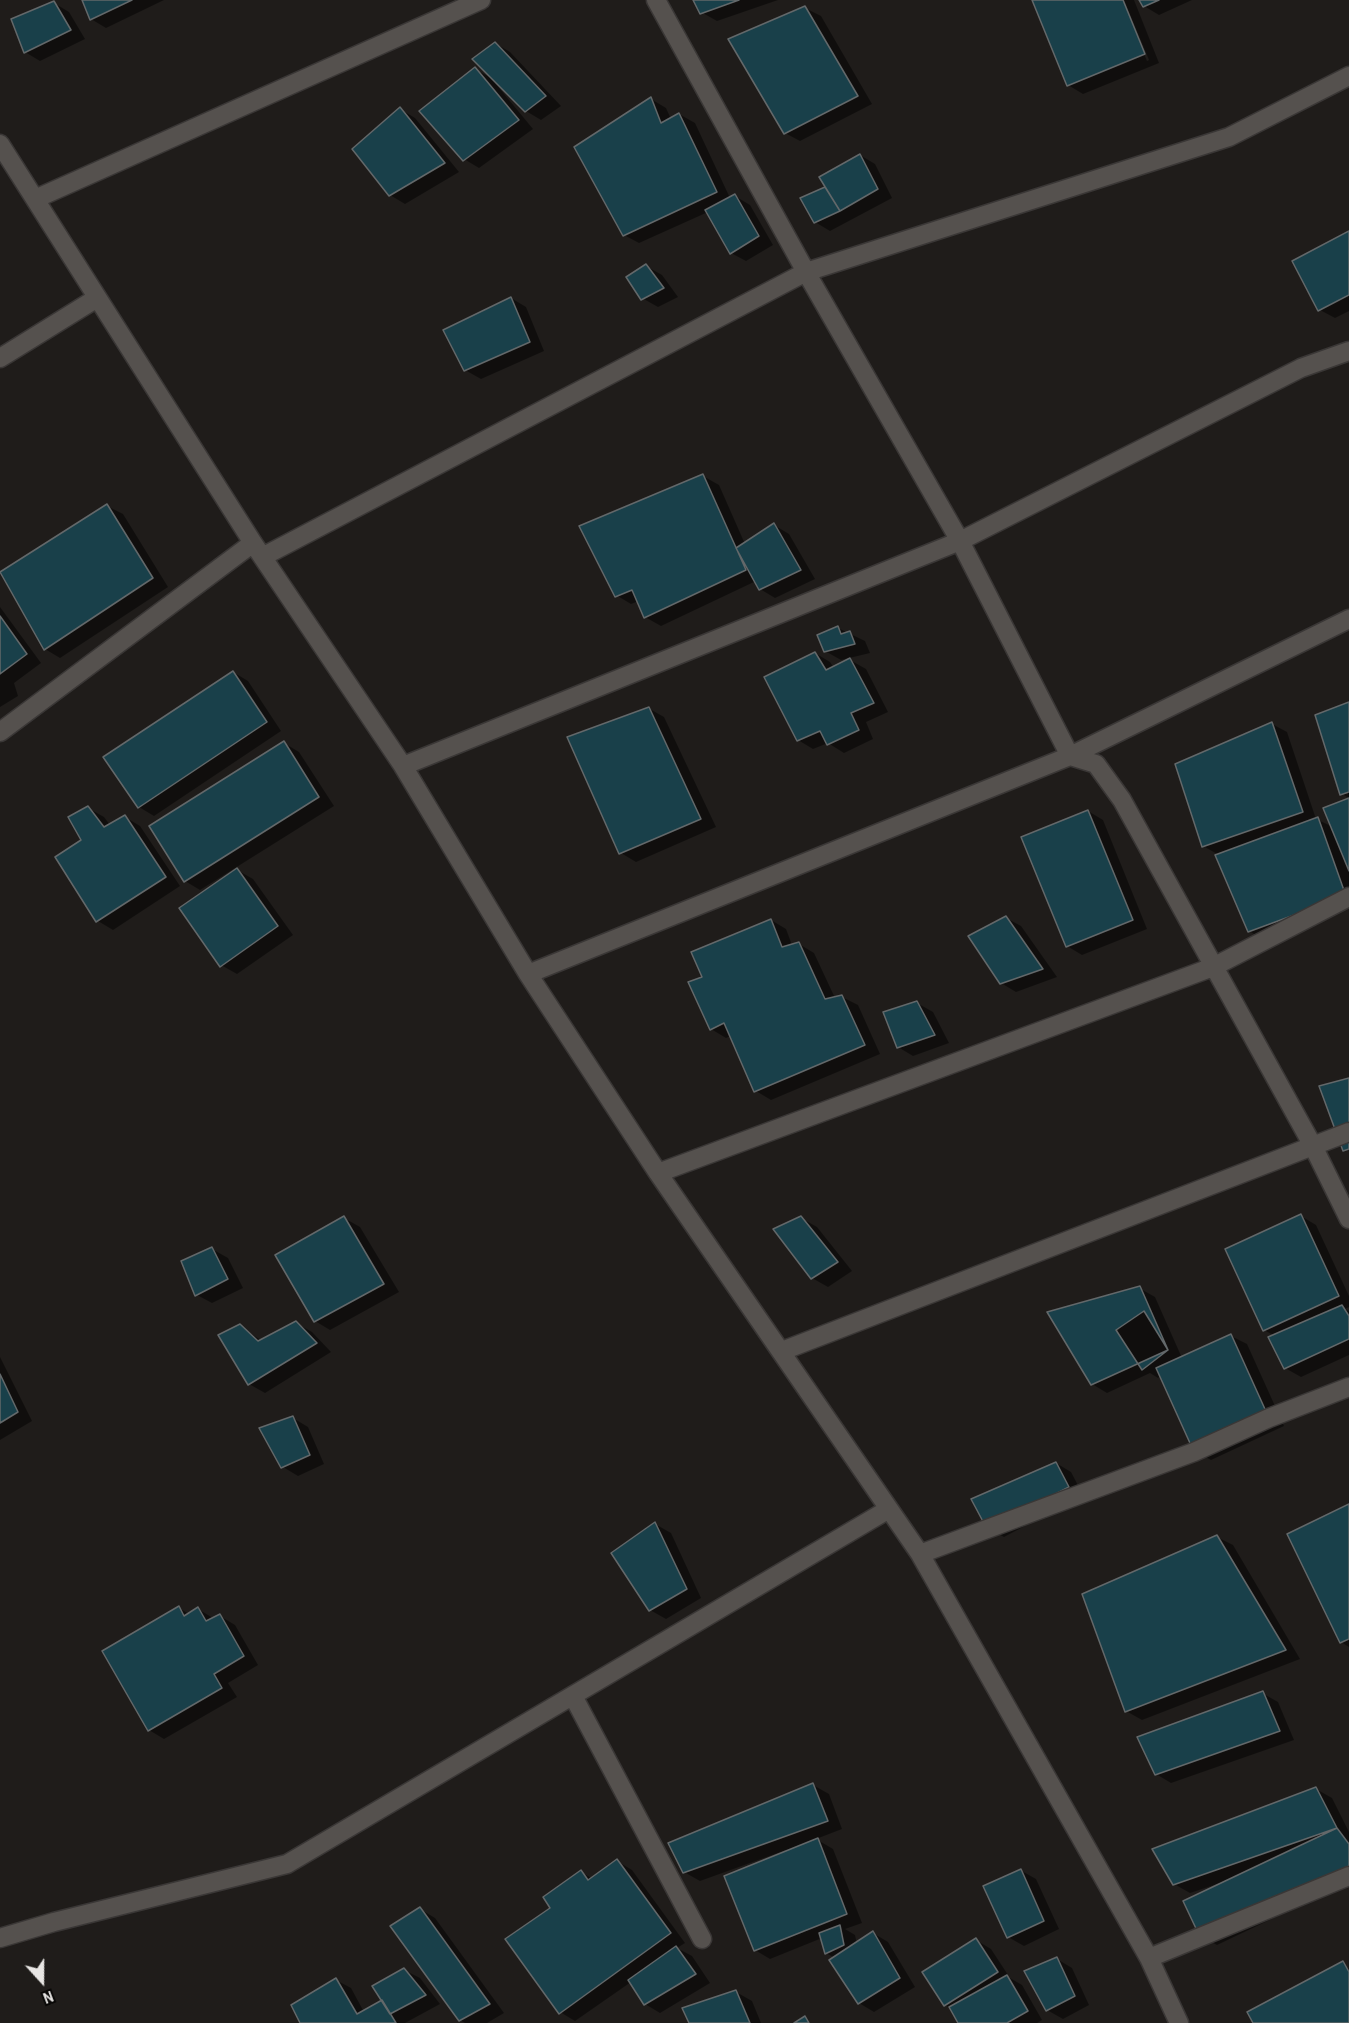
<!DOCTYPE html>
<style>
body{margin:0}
#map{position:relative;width:1349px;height:2023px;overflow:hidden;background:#1f1c1a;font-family:"Archivo Narrow",sans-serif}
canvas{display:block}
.north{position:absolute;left:12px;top:1951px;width:60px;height:60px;-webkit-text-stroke:4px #080706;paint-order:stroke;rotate:159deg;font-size:16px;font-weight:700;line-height:24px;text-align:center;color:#e8e6e4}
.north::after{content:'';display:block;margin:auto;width:21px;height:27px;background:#e8e6e4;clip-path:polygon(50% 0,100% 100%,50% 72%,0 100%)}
</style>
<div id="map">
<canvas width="1349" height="2023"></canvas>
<div class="north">N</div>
</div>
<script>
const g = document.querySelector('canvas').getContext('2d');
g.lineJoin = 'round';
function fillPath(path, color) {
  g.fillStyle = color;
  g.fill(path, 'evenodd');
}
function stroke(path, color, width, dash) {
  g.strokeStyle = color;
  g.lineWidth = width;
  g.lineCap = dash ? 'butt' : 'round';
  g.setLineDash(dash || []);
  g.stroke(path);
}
const shadow = new Path2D(`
 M 84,0 L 164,0 L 106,28 L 91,19 Z
 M 695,0 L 778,0 L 717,21 L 701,12 Z
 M 1033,0 L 1121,0 L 1147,61 L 1149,60 L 1124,0 L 1134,0 L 1159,63 L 1083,94 L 1068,85 Z
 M 1141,0 L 1192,0 L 1159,15 L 1144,6 Z
 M 54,3 L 69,12 L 85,39 L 40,61 L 25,52 Z
 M 805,8 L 821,16 L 872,104 L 800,141 L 785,133 Z
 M 495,43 L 510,52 L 561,106 L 541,120 L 526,111 L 497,82 L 495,83 L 533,129 L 479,168 L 464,159 L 475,69 L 493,79 Z
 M 651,99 L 666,108 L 671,119 L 679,114 L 695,123 L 730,198 L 735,196 L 750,205 L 773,245 L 746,261 L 731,253 L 708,212 L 639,243 L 624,235 Z
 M 400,109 L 415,118 L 459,172 L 405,204 L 390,195 Z
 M 860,155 L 875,164 L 892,198 L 830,231 L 815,222 L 802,198 L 827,187 Z
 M 1349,233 L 1349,311 L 1335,318 L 1320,310 Z
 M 646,266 L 662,275 L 678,297 L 658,307 L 642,298 Z
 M 511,298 L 526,307 L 544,351 L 481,379 L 465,370 Z
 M 703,476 L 719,485 L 745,544 L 774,525 L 789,534 L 815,579 L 775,598 L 760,589 L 756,581 L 661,626 L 645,617 L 639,601 L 631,604 L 616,595 Z
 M 107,506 L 123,514 L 168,587 L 60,658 L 45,649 L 0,574 Z
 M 0,607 L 41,663 L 14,683 L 18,696 L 0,707 Z
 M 838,628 L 865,641 L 870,653 L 841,660 L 825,651 Z
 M 815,653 L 830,662 L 834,668 L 850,660 L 866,669 L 888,712 L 866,722 L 873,739 L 844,753 L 828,743 L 813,749 L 798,740 Z
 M 233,672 L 248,681 L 281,731 L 154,816 L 139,807 Z
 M 1349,704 L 1349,798 L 1342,794 Z
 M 648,708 L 664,717 L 716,827 L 636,862 L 621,853 L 569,738 Z
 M 1272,724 L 1287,732 L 1316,819 L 1333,827 L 1349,800 L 1349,908 L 1264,940 L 1249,931 L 1219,855 L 1203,846 Z
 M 284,743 L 299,752 L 334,806 L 200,890 L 185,881 Z
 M 88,808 L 104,817 L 110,825 L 125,817 L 140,826 L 180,886 L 113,930 L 98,921 L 57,857 L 83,841 Z
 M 1088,811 L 1103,820 L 1147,929 L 1082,955 L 1067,946 Z
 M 237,870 L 253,879 L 293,935 L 237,974 L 221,965 Z
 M 1006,918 L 1021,926 L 1057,977 L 1016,992 L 1001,983 Z
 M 771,920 L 786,929 L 792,945 L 799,944 L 814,953 L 835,998 L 842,997 L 858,1005 L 880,1054 L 771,1100 L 756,1091 L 731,1036 L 726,1038 L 711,1029 Z
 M 917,1003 L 933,1012 L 949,1043 L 913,1056 L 898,1047 Z
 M 1301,1216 L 1316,1225 L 1349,1296 L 1349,1307 L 1345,1309 L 1349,1311 L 1349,1355 L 1301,1377 L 1285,1368 L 1270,1338 L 1275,1336 L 1264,1330 Z
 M 344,1218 L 360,1227 L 399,1292 L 330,1330 L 315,1321 Z
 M 801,1218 L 817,1227 L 852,1271 L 828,1287 L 812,1278 L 775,1230 Z
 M 212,1249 L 228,1258 L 243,1288 L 212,1303 L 197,1295 Z
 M 1139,1288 L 1155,1297 L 1182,1358 L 1231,1336 L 1247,1344 L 1284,1426 L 1211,1460 L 1195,1451 L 1161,1376 L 1158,1378 L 1150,1373 L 1107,1393 L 1092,1384 Z
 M 296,1323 L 312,1332 L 331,1352 L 265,1393 L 249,1384 L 240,1326 L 262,1341 Z
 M 0,1357 L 32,1421 L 0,1440 Z
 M 293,1418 L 308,1427 L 324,1464 L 298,1476 L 283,1467 Z
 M 1056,1463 L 1071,1472 L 1083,1495 L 1004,1537 L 988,1528 Z
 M 1349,1506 L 1349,1647 L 1341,1642 Z
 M 655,1524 L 671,1533 L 701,1598 L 666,1619 L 650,1610 Z
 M 1217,1537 L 1233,1545 L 1300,1659 L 1142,1720 L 1126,1711 Z
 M 179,1608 L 189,1614 L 198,1609 L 213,1618 L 220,1616 L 235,1625 L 258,1665 L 228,1683 L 237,1697 L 164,1739 L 149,1730 Z
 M 1262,1693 L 1278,1702 L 1294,1740 L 1171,1783 L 1156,1774 Z
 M 813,1785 L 829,1794 L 842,1829 L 816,1839 L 833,1849 L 862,1923 L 845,1929 L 855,1935 L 857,1944 L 873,1933 L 888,1942 L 915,1987 L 874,2012 L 859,2003 L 835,1958 L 826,1953 L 822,1938 L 770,1959 L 755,1950 L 786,1850 L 700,1881 L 684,1872 Z
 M 1316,1789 L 1332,1798 L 1349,1832 L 1349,1882 L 1217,1945 L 1201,1936 L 1220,1883 L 1190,1893 L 1174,1884 Z
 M 617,1861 L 632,1870 L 685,1943 L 677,1948 L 692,1956 L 710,1983 L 660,2013 L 645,2004 L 631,1982 L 575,2021 L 560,2012 L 552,1909 L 581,1872 L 593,1879 Z
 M 1020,1870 L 1036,1879 L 1059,1929 L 1024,1946 L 1008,1937 Z
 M 420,1909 L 435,1918 L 504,2013 L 487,2023 L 465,2023 L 460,2020 Z
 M 976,1940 L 991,1949 L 1010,1978 L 1022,1985 L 1042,2020 L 1037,2023 L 960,2023 L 952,2009 L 945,2005 Z
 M 1057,1959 L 1072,1968 L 1089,2005 L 1063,2019 L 1047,2010 Z
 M 404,1970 L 420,1978 L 440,2004 L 405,2023 L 303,2023 L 336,1980 L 351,1988 L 364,2012 L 383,2000 Z
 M 736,1992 L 752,2001 L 761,2023 L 691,2023 Z`);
const building = new Path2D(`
 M 82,0 L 132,0 L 90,20 Z
 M 693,0 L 739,0 L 700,14 Z
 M 1032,0 L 1123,0 L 1145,54 L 1067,86 Z
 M 1139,0 L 1159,0 L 1143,7 Z
 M 54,1 L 71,30 L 24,53 L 11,19 Z
 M 805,6 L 858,96 L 784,134 L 728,39 Z
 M 495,42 L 546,96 L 525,112 L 472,59 Z
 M 475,67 L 519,120 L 463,161 L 419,111 Z
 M 651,97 L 661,123 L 679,113 L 717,192 L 623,236 L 574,147 Z
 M 400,107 L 445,163 L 389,196 L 352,149 Z
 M 860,154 L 878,189 L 840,211 L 819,177 Z
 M 825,187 L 840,211 L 814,223 L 800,198 Z
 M 735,194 L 759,236 L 730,254 L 705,210 Z
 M 1349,231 L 1349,295 L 1318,311 L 1292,261 Z
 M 646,264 L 664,288 L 641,300 L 626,277 Z
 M 511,297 L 530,342 L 464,371 L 443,330 Z
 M 703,474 L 746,570 L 644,618 L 632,590 L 615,597 L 579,526 Z
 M 107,504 L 153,578 L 44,650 L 0,572 Z
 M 774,523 L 801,570 L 759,590 L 736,548 Z
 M 0,616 L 27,654 L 0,674 Z
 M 838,626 L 841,634 L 850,631 L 855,644 L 824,652 L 817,635 Z
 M 815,652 L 826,670 L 850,658 L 874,703 L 851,713 L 859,730 L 827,745 L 820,731 L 797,741 L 764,677 Z
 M 233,671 L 267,722 L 138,808 L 103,757 Z
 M 1349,702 L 1349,792 L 1340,795 L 1315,715 Z
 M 649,707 L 701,819 L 619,854 L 567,737 Z
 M 1272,722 L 1303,812 L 1202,847 L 1175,764 Z
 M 284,741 L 319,797 L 184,882 L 149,826 Z
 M 1349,798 L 1349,871 L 1323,808 Z
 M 88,806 L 104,827 L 125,815 L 166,877 L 96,922 L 55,857 L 81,840 L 68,817 Z
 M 1088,810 L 1133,920 L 1066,947 L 1021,837 Z
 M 1318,817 L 1346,896 L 1248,932 L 1215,855 Z
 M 237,868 L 278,926 L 220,967 L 179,908 Z
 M 1006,916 L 1043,969 L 1000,984 L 968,936 Z
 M 771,919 L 782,947 L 799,942 L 825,999 L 842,995 L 865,1045 L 754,1092 L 724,1023 L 710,1030 L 688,982 L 702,977 L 691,952 Z
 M 917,1001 L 935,1035 L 897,1048 L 883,1012 Z
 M 1349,1078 L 1349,1149 L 1343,1151 L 1319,1086 Z
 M 1301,1214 L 1339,1296 L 1263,1331 L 1225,1249 Z
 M 344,1216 L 384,1284 L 314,1322 L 275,1255 Z
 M 801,1216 L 838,1262 L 811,1279 L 773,1229 Z
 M 212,1247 L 228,1279 L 195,1296 L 181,1261 Z
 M 1140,1286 L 1168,1350 L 1091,1385 L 1047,1312 Z
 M 1342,1305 L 1349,1316 L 1349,1339 L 1284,1369 L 1268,1337 Z
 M 1144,1311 L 1168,1350 L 1142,1370 L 1116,1330 Z
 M 296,1321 L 317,1343 L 248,1385 L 218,1335 L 240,1324 L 258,1341 Z
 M 1231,1334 L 1269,1418 L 1194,1452 L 1156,1368 Z
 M 0,1374 L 18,1412 L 0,1423 Z
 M 293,1416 L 310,1455 L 281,1468 L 259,1428 Z
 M 1056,1462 L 1069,1487 L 987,1529 L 971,1499 Z
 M 1349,1504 L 1349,1639 L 1340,1643 L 1287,1534 Z
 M 655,1522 L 687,1589 L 649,1611 L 611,1553 Z
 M 1217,1535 L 1286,1650 L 1125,1712 L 1082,1594 Z
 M 179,1606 L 184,1616 L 198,1607 L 206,1621 L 220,1614 L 244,1656 L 214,1674 L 222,1688 L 148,1731 L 102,1651 Z
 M 1263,1691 L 1280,1731 L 1155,1775 L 1137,1737 Z
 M 813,1783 L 828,1821 L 683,1873 L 668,1843 Z
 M 1316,1787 L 1337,1828 L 1173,1885 L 1152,1849 Z
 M 1337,1828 L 1349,1844 L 1349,1866 L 1200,1937 L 1183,1901 Z
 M 818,1838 L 847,1914 L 754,1951 L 724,1876 Z
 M 617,1859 L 671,1933 L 559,2014 L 505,1939 L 550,1908 L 543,1897 L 581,1870 L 588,1880 Z
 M 1021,1869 L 1044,1921 L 1007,1938 L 983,1886 Z
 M 420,1907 L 490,2004 L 459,2021 L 390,1926 Z
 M 840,1925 L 844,1945 L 825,1954 L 819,1933 Z
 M 873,1931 L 900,1978 L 858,2004 L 829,1960 Z
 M 976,1938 L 998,1972 L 944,2006 L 922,1972 Z
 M 676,1946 L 696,1974 L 644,2005 L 628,1980 Z
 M 1057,1957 L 1075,1996 L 1046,2011 L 1024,1971 Z
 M 1343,1961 L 1349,1972 L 1349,2023 L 1253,2023 L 1247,2012 Z
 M 404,1968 L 426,1995 L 390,2014 L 372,1986 Z
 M 1007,1975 L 1028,2011 L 1007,2023 L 958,2023 L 949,2007 Z
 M 336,1978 L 357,2014 L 382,2000 L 396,2023 L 300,2023 L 291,2005 Z
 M 736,1990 L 750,2023 L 689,2023 L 682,2008 Z
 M 805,2016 L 809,2023 L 794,2023 Z`);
const street = new Path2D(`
 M 656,0 L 806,272 L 960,541 L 1070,756 L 1096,764 L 1122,800 L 1313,1146 L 1349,1219
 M 0,144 L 253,543 L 403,766 L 528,974 L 658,1173 L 920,1554 L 1149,1958 L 1179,2023
 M 35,199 L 481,0
 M 0,358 L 97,298
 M 264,556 L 806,272 L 1229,137 L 1349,76
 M 0,732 L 253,543
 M 403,766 L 960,541 L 1301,368 L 1349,351
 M 528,974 L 1070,756 L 1349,619
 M 658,1173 L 1213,967 L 1349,897
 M 782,1351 L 1349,1132
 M 920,1554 L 1194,1452 L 1269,1418 L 1349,1387
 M 573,1696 L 702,1939
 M 0,1938 L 54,1922 L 287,1864 L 889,1509
 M 1149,1958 L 1349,1876`);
fillPath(shadow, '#0007');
fillPath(building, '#19404a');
stroke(building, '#63686a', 1.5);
stroke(street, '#3a3736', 21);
stroke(street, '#55514e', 18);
</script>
